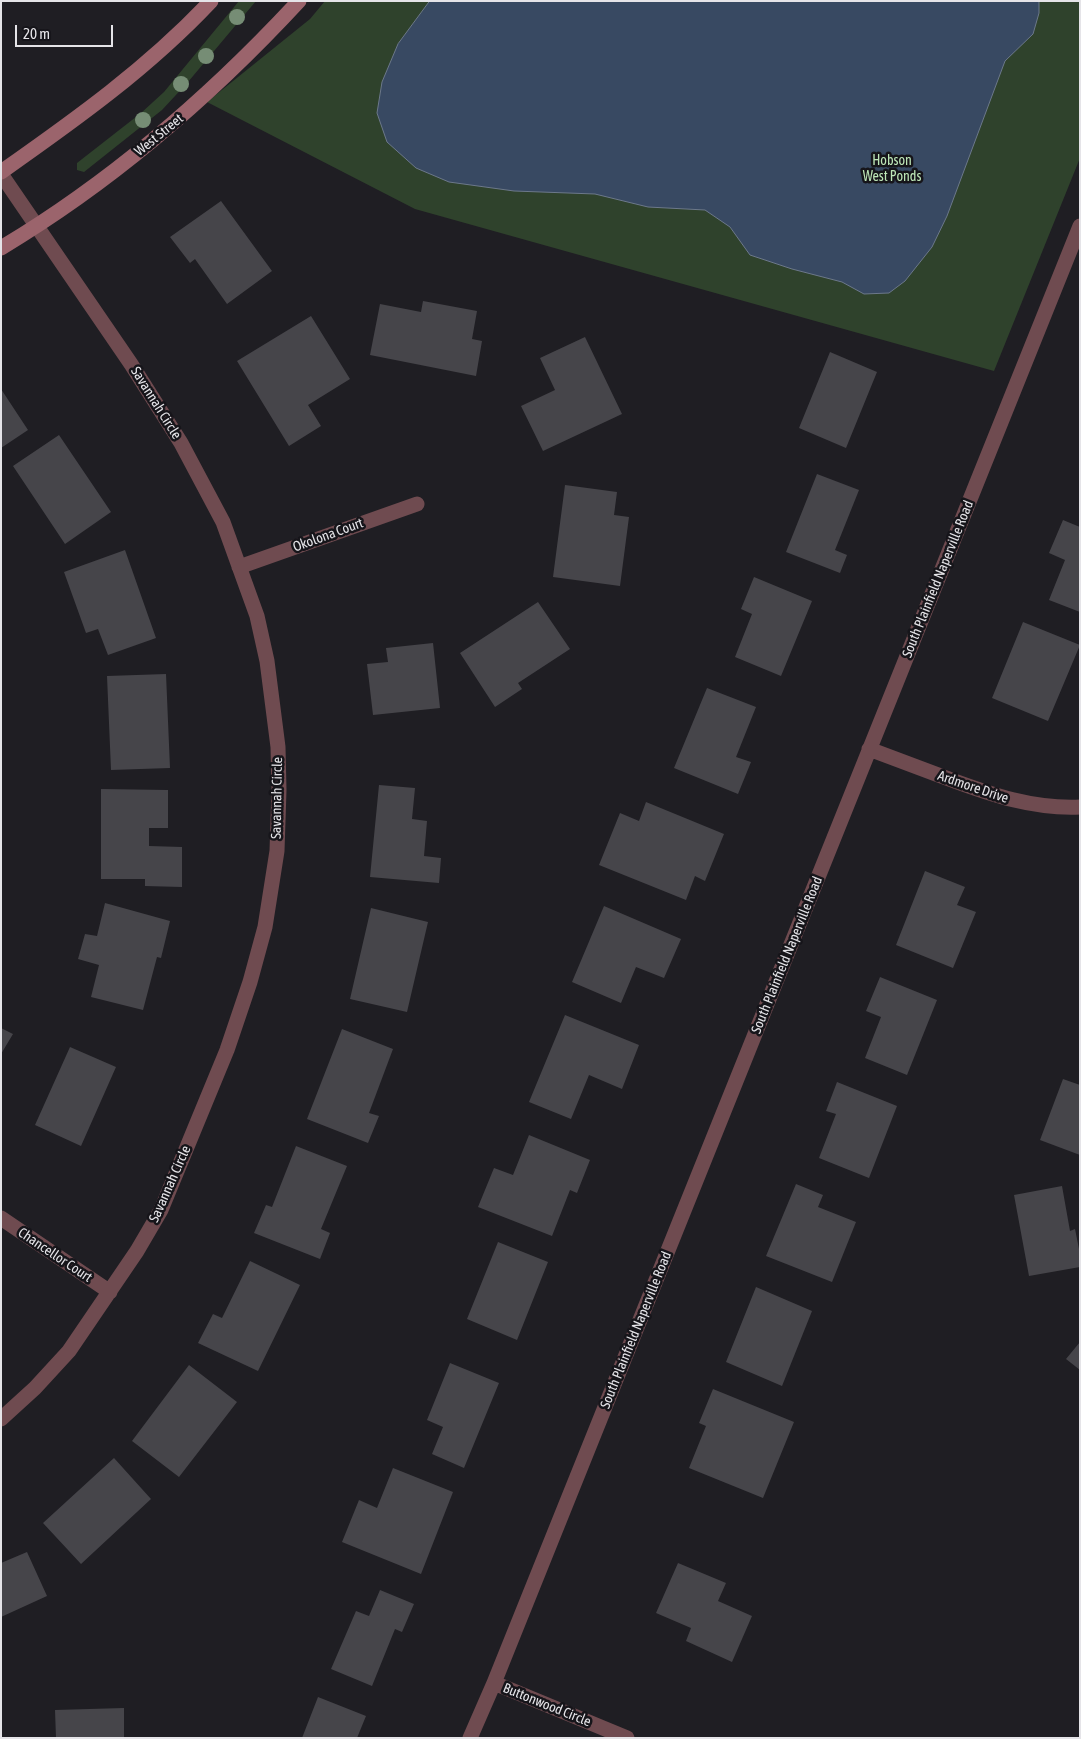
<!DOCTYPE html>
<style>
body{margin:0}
#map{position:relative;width:1081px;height:1739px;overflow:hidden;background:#1f1e23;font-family:"Asap Condensed",sans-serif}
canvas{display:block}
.frame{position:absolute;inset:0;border:2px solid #e5e4e8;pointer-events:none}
.scale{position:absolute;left:15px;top:25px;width:98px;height:22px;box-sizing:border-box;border:2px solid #e5e4e8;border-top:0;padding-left:6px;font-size:15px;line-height:18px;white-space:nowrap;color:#e5e4e8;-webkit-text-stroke:4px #16151a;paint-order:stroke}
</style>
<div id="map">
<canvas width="1081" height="1739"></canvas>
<div class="frame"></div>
<div class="scale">20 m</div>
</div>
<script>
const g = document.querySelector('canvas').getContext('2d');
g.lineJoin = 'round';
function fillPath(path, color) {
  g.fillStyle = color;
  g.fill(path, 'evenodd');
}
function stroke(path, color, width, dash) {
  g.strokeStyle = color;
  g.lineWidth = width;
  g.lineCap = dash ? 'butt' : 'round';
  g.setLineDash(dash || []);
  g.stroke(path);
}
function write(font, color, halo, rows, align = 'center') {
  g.font = font + ' "Asap Condensed",sans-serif';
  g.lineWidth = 5;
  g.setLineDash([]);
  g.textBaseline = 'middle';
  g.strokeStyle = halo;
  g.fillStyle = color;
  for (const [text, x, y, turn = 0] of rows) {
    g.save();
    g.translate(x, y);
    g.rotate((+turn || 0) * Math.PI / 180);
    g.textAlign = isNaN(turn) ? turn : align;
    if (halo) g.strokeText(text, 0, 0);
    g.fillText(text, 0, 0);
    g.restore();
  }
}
const green = new Path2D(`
 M 239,1 L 256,1 L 188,82 L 162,110 L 84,172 L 77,170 L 77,163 L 141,113 L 164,92 Z
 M 325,1 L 1080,1 L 1080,158 L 994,371 L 415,209 L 207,102 L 310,19 Z`);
const water = new Path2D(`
 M 430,1 L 1039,1 L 1039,13 L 1033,34 L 1005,61 L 947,216 L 932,247 L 905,281 L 889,293 L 864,294 L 842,282 L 792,269 L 750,255 L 730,227 L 705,210 L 648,207 L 595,194 L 514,191 L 449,182 L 416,168 L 387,142 L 377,113 L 382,82 L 398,44 Z`);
const building = new Path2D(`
 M 221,201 L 272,271 L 227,304 L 195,259 L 190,263 L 170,237 Z
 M 423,301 L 477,311 L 472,339 L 482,341 L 476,376 L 370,355 L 380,304 L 421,312 Z
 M 311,316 L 350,379 L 308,405 L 321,426 L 289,446 L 237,361 Z
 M 585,337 L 622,414 L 543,451 L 521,406 L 555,390 L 540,358 Z
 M 830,352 L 877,372 L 846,448 L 799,428 Z
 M 1,389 L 28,430 L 1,448 Z
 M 59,435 L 111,512 L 65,544 L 13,466 Z
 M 817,474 L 859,490 L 835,550 L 847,555 L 840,573 L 786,552 Z
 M 565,485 L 617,492 L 614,515 L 629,517 L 620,586 L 553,577 Z
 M 1063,520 L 1080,527 L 1080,612 L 1049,600 L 1065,560 L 1049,553 Z
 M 125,550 L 156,638 L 108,655 L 98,629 L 86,633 L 64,572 Z
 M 754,577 L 812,601 L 781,676 L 735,657 L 752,614 L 741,609 Z
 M 538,602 L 570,649 L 518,683 L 522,689 L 495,707 L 460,653 Z
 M 1023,622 L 1080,645 L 1048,721 L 992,698 Z
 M 433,643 L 440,708 L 373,715 L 367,664 L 388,662 L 386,648 Z
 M 166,674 L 170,768 L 111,770 L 107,676 Z
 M 707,688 L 756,707 L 736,757 L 751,762 L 738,794 L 674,768 Z
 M 379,785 L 415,788 L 412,819 L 427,821 L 424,856 L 441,858 L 439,883 L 370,877 Z
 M 101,789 L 168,790 L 168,828 L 149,828 L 149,846 L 182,847 L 182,887 L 145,886 L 145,879 L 101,879 Z
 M 646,802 L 724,834 L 705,881 L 695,876 L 686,900 L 599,865 L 620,813 L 639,821 Z
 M 925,871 L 965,887 L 957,905 L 976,912 L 953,968 L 896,945 Z
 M 105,903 L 170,921 L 161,958 L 157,957 L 143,1010 L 91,997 L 99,965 L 78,959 L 85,934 L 97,936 Z
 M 604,906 L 681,939 L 664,978 L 636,967 L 621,1003 L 572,982 Z
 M 371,908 L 428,922 L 407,1012 L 350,999 Z
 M 880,977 L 937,1000 L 907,1075 L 865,1058 L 881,1017 L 866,1011 Z
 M 565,1015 L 639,1045 L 622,1089 L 589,1075 L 571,1119 L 529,1102 Z
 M 1,1028 L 13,1034 L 1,1054 Z
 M 342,1029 L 393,1049 L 369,1113 L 379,1116 L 368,1143 L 307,1119 Z
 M 70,1047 L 116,1067 L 81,1146 L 35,1125 Z
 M 1063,1079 L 1080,1085 L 1080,1155 L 1040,1140 Z
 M 837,1082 L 897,1106 L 869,1178 L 819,1158 L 836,1114 L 826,1111 Z
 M 529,1135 L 590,1160 L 577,1193 L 570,1190 L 552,1236 L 478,1207 L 494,1168 L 513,1175 Z
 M 296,1146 L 347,1166 L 321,1229 L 330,1233 L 320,1259 L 254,1233 L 266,1205 L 272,1207 Z
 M 796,1184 L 823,1195 L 818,1207 L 856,1222 L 832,1282 L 766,1256 Z
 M 1062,1186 L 1070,1231 L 1075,1229 L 1080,1254 L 1080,1267 L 1029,1276 L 1014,1195 Z
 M 498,1242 L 548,1262 L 517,1340 L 467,1319 Z
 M 250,1261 L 300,1285 L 258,1371 L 198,1343 L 213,1314 L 222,1318 Z
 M 756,1287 L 812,1311 L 782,1386 L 726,1362 Z
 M 1080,1342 L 1080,1370 L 1066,1359 Z
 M 450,1363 L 499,1383 L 464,1468 L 432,1454 L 443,1427 L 427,1420 Z
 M 189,1365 L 237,1402 L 179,1477 L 132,1441 Z
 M 713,1389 L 794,1422 L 763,1498 L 689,1468 L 706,1426 L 699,1423 Z
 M 114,1458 L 151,1499 L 81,1564 L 43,1523 Z
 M 393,1468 L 453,1492 L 421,1574 L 342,1542 L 359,1500 L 377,1508 Z
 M 27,1552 L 47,1596 L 1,1617 L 1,1563 Z
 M 678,1563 L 726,1583 L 718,1601 L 752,1616 L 732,1662 L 686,1641 L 691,1628 L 656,1613 Z
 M 380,1590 L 414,1604 L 402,1632 L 395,1629 L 372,1686 L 331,1669 L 356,1611 L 369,1616 Z
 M 318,1697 L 366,1716 L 357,1738 L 302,1738 Z
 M 124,1708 L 124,1738 L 56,1738 L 55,1710 Z`);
const street = new Path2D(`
 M 1,174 L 131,364 L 181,443 L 223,522 L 257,616 L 267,661 L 278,747 L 279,790 L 277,851 L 265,927 L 250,982 L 227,1050 L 161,1210 L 137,1251 L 69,1351 L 35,1388 L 1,1419
 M 239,567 L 417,504
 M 869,749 C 896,759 922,769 949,779 C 992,795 1033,809 1080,807
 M 1,1218 L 110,1292
 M 494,1683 L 627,1738
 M 470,1738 L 494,1683 L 1080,226`);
const secondary = new Path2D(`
 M 1,172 C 75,120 148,68 211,1
 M 1,248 C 113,181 211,96 299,1`);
const trees = [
 [237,17],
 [206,56],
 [181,84],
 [143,120]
];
const streetNames = [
 ["West Street",159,135,-39],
 ["Savannah Circle",156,403,58],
 ["Okolona Court",328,535,-20],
 ["South Plainfield Naperville Road",938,579,-68],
 ["Ardmore Drive",973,787,19],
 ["Savannah Circle",277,798,-89],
 ["South Plainfield Naperville Road",787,955,-68],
 ["Savannah Circle",170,1184,-66],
 ["Chancellor Court",55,1255,34],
 ["South Plainfield Naperville Road",636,1330,-68],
 ["Buttonwood Circle",547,1705,22]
];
const parkNames = [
 ["Hobson",892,161],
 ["West Ponds",892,177]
];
fillPath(green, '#2f422c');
fillPath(water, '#384962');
stroke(water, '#6c788a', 1);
fillPath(building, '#46454a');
stroke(street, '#6f4b50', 15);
stroke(secondary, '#9b646c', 15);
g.fillStyle = '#768d75';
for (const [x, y] of trees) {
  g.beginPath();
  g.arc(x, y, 8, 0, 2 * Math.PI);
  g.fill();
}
write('14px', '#e5e4e8', '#16151a', streetNames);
write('14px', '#bee7b8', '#16151a', parkNames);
</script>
